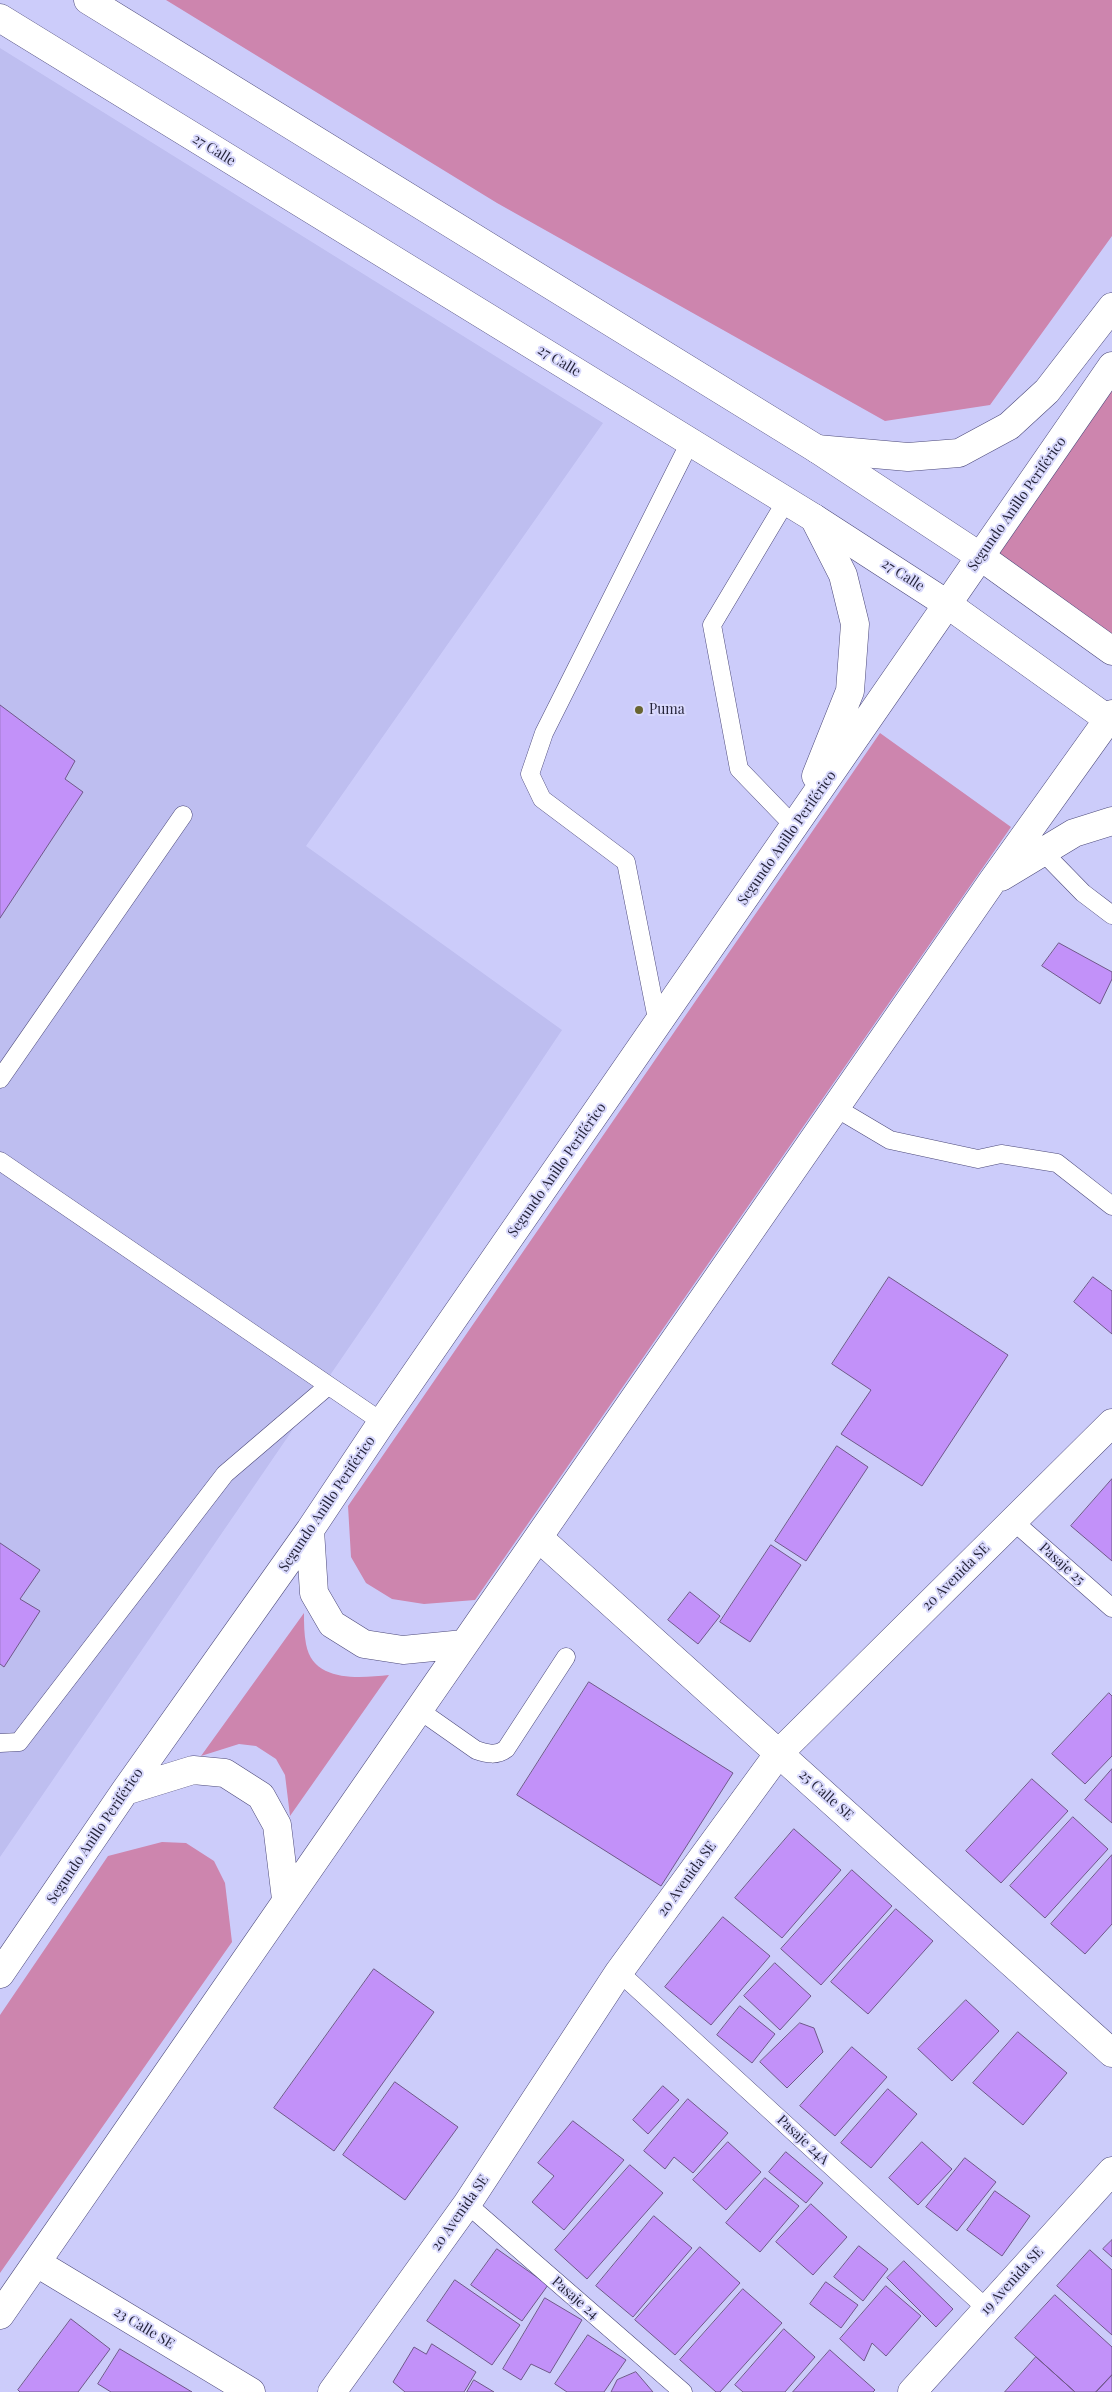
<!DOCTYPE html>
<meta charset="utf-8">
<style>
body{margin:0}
canvas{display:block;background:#ccccfa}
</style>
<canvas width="1112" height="2392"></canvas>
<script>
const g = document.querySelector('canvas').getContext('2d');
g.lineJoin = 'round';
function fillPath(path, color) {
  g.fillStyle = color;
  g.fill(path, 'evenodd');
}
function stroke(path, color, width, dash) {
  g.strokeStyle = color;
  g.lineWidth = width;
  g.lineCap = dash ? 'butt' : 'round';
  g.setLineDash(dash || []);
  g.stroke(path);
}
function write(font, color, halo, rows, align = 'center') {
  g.font = font + ' "Playfair Display",serif';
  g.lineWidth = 4;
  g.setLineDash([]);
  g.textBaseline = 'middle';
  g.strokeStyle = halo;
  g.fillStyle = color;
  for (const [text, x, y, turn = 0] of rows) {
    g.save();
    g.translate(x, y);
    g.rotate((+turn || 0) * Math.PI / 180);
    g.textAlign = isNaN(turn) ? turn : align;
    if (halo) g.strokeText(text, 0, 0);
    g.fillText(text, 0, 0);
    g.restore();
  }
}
const built = new Path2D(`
 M 0,48 L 603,423 L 306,846 L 562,1030 L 374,1311 L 0,1857 Z`);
const green = new Path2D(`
 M 166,0 L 1112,0 L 1112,236 L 990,405 L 885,421 L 497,203 Z
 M 1112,382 L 1112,645 L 990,556 Z
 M 880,733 L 1011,827 L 475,1600 L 424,1604 L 392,1599 L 366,1583 L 351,1557 L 348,1506 Z
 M 304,1613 C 304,1623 304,1634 306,1644 C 313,1683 360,1678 389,1675 L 290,1816 L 285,1775 L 276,1759 L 256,1746 L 239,1744 L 201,1756 Z
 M 162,1842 L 186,1843 L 214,1861 L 225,1883 L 232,1942 L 0,2273 L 0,2015 L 108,1856 Z`);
const building = new Path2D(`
 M 0,705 L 75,761 L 65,779 L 83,792 L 0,918 Z
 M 1059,943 L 1112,972 L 1112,979 L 1100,1004 L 1042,966 Z
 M 889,1277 L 1008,1355 L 922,1486 L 841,1434 L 871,1390 L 832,1364 Z
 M 1093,1277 L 1112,1291 L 1112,1334 L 1074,1302 Z
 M 837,1446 L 868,1467 L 806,1561 L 775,1541 Z
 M 1112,1479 L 1112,1561 L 1071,1526 Z
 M 0,1543 L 40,1570 L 20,1599 L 40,1611 L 4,1667 L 0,1664 Z
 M 771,1545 L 801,1565 L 750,1642 L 720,1622 Z
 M 690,1592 L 720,1616 L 698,1644 L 668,1620 Z
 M 589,1682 L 733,1773 L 661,1886 L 517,1795 Z
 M 1109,1693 L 1112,1696 L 1112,1756 L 1085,1784 L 1052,1754 Z
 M 1112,1769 L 1112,1823 L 1085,1800 Z
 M 1032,1779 L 1068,1811 L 1001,1883 L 966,1851 Z
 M 1073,1817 L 1108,1849 L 1045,1918 L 1010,1886 Z
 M 794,1829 L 841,1870 L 782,1938 L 735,1898 Z
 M 1112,1855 L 1112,1924 L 1085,1954 L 1051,1924 Z
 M 852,1870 L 892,1906 L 821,1985 L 781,1949 Z
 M 896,1909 L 933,1941 L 868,2014 L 831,1982 Z
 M 723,1917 L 770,1956 L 711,2025 L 665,1987 Z
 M 775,1963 L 811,1996 L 780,2030 L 744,1996 Z
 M 374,1969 L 434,2012 L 334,2151 L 274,2108 Z
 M 966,2000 L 999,2031 L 952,2081 L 918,2049 Z
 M 740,2006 L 775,2034 L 752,2063 L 717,2035 Z
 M 800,2023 L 814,2028 L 823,2052 L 787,2088 L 760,2062 Z
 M 1018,2032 L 1067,2073 L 1023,2125 L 973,2083 Z
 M 852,2047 L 887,2077 L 835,2136 L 800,2106 Z
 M 395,2082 L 458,2127 L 405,2200 L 343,2155 Z
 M 663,2086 L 679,2100 L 648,2134 L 633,2120 Z
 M 888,2089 L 917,2114 L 871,2168 L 841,2143 Z
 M 688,2099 L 728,2133 L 693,2173 L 674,2157 L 665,2169 L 644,2151 Z
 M 573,2121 L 624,2160 L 564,2230 L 532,2202 L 554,2176 L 538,2163 Z
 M 728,2142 L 761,2172 L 726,2210 L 693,2180 Z
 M 922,2142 L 952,2169 L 918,2205 L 889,2178 Z
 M 786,2152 L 823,2183 L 806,2203 L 769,2172 Z
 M 965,2158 L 996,2182 L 957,2231 L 926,2207 Z
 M 630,2165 L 663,2193 L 587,2279 L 555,2250 Z
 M 765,2178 L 799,2206 L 760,2252 L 726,2223 Z
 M 995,2191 L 1030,2216 L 1002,2256 L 967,2230 Z
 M 811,2204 L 847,2237 L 813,2275 L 776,2242 Z
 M 654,2216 L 692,2248 L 633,2317 L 596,2286 Z
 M 1112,2240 L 1112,2257 L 1103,2249 Z
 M 859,2246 L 888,2269 L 863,2301 L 834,2277 Z
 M 700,2247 L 740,2283 L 675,2355 L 635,2320 Z
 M 497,2249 L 548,2285 L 522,2321 L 471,2285 Z
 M 1090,2250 L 1112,2270 L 1112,2335 L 1057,2286 Z
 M 904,2261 L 953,2309 L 936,2327 L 887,2278 Z
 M 455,2280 L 520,2325 L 492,2365 L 427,2321 Z
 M 826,2282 L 858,2305 L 841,2328 L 810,2304 Z
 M 886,2286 L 921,2316 L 886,2356 L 872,2343 L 864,2361 L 840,2339 Z
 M 743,2289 L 782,2323 L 720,2392 L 716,2392 L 680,2360 Z
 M 1055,2295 L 1112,2347 L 1112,2375 L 1096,2392 L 1075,2392 L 1015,2338 Z
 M 545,2298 L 582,2320 L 550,2373 L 531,2364 L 521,2380 L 503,2369 Z
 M 71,2319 L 110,2349 L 78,2392 L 20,2392 L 18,2390 Z
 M 784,2329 L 815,2357 L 785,2392 L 743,2392 L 735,2385 Z
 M 588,2335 L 626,2360 L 604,2392 L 567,2392 L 555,2384 Z
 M 432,2344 L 476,2372 L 464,2392 L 405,2392 L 393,2382 L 414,2347 L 426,2354 Z
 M 120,2349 L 192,2392 L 111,2392 L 98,2384 Z
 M 830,2350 L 875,2390 L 873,2392 L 793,2392 Z
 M 1036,2357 L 1075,2392 L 1005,2392 Z
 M 636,2372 L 653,2392 L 611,2392 L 617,2380 Z
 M 1112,2375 L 1112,2392 L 1096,2392 Z
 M 474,2380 L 494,2392 L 467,2392 Z`);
const service = new Path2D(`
 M 786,501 L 712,625 L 739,769 L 795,827
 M 1043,852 L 1083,893 L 1112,915
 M 658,1024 L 626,862 L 542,799 L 530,774 L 544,733 L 690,442
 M 0,1079 L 183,815
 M 836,1108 L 890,1140 L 978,1159 L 1001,1154 L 1057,1163 L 1112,1206
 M 0,1161 L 382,1422
 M 1012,1520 L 1112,1608
 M 419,1710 L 476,1750 C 487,1754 497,1756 506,1749 L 566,1657
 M 0,1743 L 19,1742 L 225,1474 L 328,1386
 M 619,1972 L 986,2308
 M 467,2204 L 683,2392`);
const minor = new Path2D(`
 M 539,1538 L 1112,2053
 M 37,2263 L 251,2392
 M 332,2392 L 467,2204 L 619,1972 L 779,1753 L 1112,1423
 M 912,2392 L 1112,2171`);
const secondary = new Path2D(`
 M 88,0 L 817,449 L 981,557 L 1112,651
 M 0,18 L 814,518 L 947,604 L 1112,722`);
const primary = new Path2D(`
 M 817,449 L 908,457 L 959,453 L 1009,426 L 1047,391 L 1112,307
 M 814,518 L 843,575 L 855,624 L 850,691 L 816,776
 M 1001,877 L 1074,833 L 1112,821
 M 310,1530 L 314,1593 L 332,1624 L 364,1644 L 403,1650 L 464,1644
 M 125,1791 L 193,1770 L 225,1773 L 261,1796 L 277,1825 L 286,1899
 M 0,1974 L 125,1791 L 310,1530 L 382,1422 L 1112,366
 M 0,2315 L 991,883 L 1112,714`);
const markers = [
 [639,710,5,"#686430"]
];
const streetNames = [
 ["27 Calle",214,150,32],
 ["27 Calle",559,361,31],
 ["Segundo Anillo Periférico",1017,504,-55],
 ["27 Calle",903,575,33],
 ["Segundo Anillo Periférico",787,838,-55],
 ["Segundo Anillo Periférico",557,1170,-55],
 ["Segundo Anillo Periférico",327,1504,-56],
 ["Pasaje 25",1062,1564,42],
 ["20 Avenida SE",956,1577,-45],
 ["25 Calle SE",826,1795,42],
 ["Segundo Anillo Periférico",95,1836,-56],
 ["20 Avenida SE",687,1879,-54],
 ["Pasaje 24A",803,2140,43],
 ["20 Avenida SE",460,2213,-55],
 ["19 Avenida SE",1012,2281,-48],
 ["Pasaje 24",575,2298,41],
 ["23 Calle SE",144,2328,31]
];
const poiNames = [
 ["Puma",649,710]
];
fillPath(built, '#bebef0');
fillPath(green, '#cd85ae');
fillPath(building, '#c291f9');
stroke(building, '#6f5889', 1);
stroke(service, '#4c497a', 19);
stroke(minor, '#4c497a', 29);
stroke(secondary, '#4c497a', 29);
stroke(primary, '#4c497a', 29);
stroke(service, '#fff', 18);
stroke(minor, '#fff', 28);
stroke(secondary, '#fff', 28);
stroke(primary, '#fff', 28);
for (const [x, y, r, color] of markers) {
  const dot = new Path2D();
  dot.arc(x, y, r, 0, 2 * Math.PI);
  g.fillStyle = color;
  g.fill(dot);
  stroke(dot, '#dadafd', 2);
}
write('14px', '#25243a', '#dadafd', streetNames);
write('14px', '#25243a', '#dadafd', poiNames, 'left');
</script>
